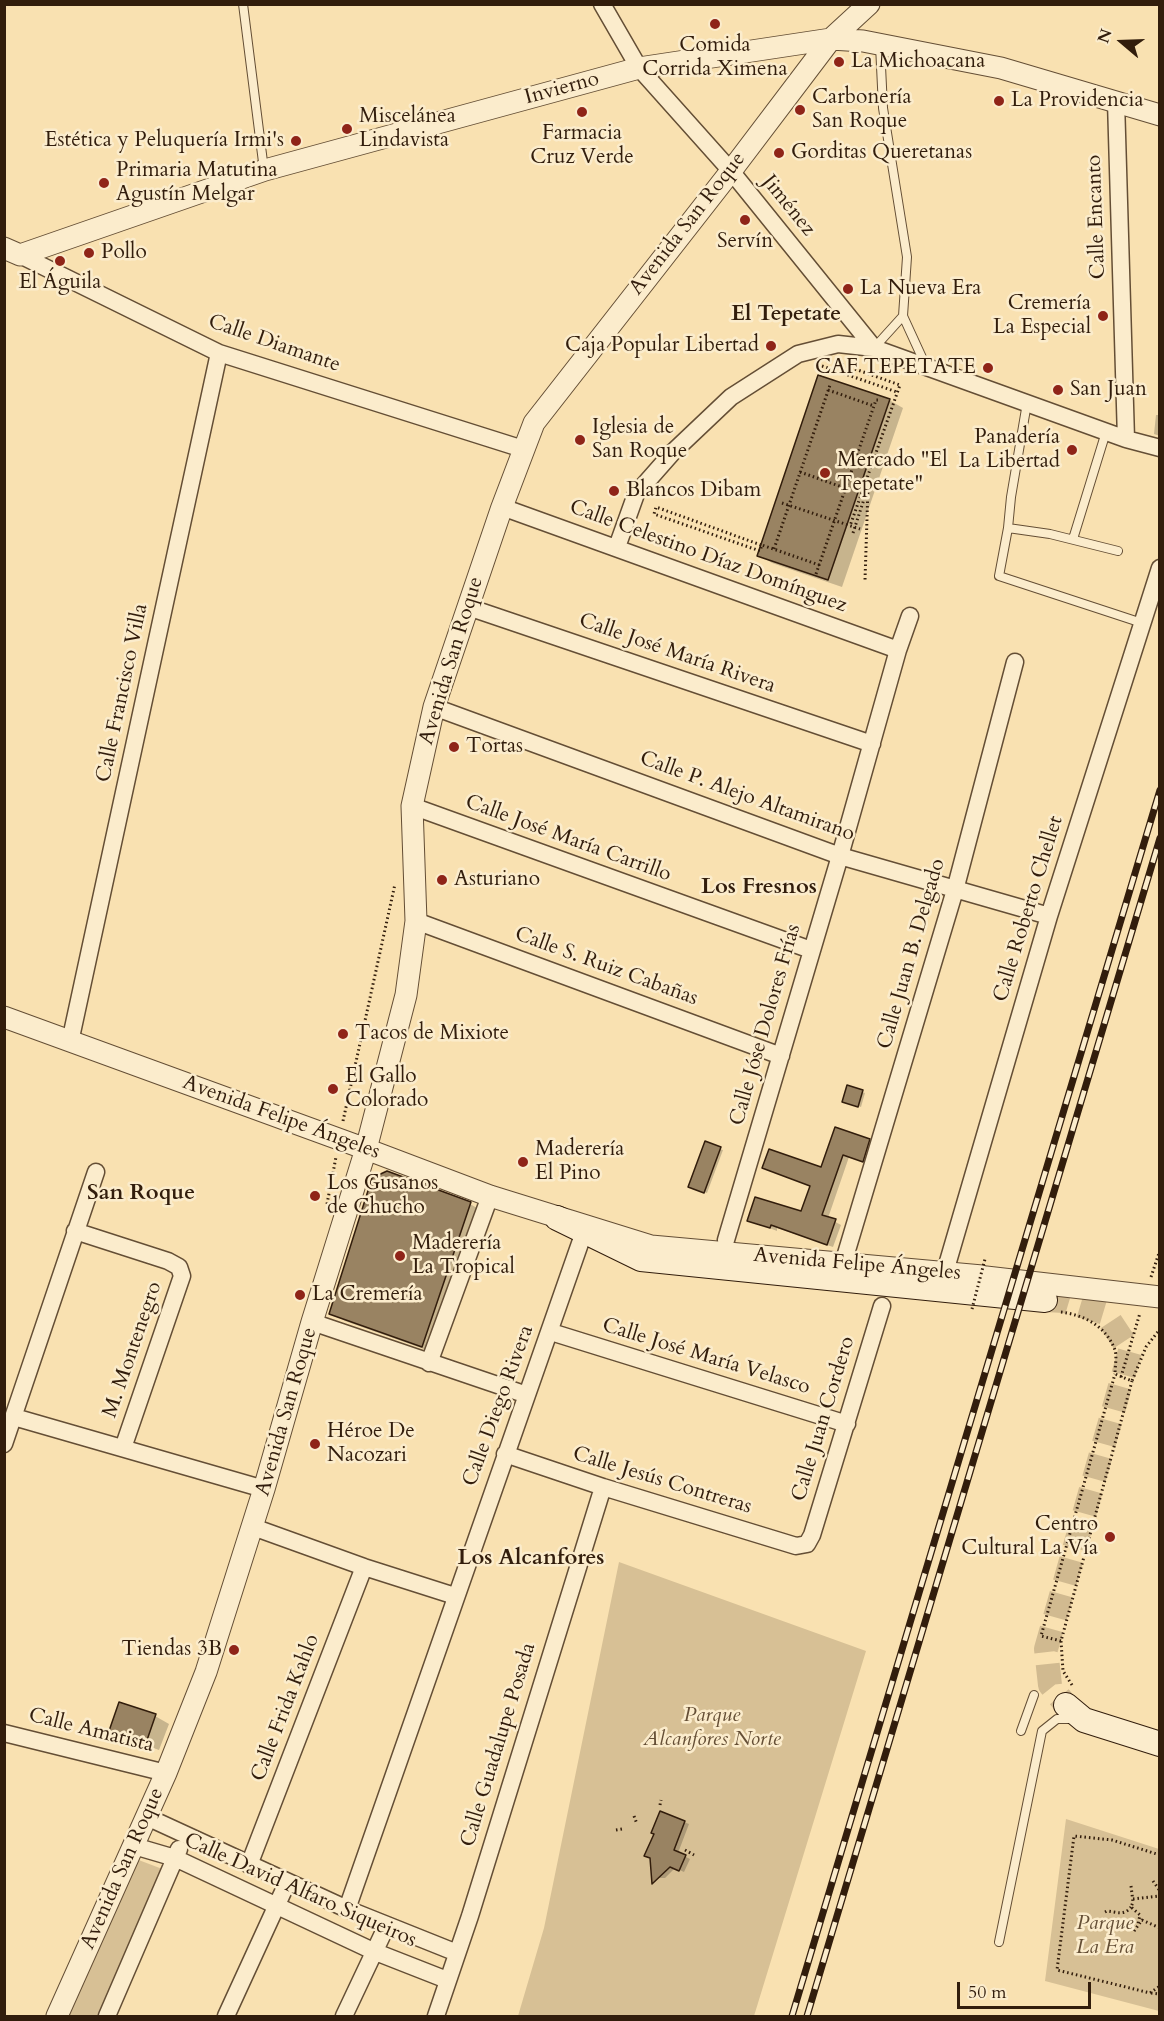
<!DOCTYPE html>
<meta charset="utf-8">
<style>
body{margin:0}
#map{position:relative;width:1164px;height:2021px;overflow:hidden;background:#f9e1b1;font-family:Cardo,serif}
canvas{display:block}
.frame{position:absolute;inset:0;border:6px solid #321d0c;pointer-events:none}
.north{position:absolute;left:1092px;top:12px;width:60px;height:60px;-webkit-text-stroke:4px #fbeccc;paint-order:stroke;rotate:289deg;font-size:16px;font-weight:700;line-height:24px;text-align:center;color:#321d0c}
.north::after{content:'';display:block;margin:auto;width:21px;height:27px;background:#321d0c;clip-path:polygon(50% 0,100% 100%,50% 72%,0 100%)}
.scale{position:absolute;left:957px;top:1982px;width:134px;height:27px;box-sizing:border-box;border:3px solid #321d0c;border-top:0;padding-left:8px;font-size:18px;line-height:21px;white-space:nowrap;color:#321d0c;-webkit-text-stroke:4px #fbeccc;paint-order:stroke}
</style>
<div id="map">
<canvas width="1164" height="2021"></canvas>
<div class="frame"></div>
<div class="north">N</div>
<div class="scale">50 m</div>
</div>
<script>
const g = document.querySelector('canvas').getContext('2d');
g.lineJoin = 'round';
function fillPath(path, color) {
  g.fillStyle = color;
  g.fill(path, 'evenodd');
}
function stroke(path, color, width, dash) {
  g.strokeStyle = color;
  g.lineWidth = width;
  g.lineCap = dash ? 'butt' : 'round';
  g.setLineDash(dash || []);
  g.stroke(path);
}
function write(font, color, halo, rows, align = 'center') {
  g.font = font + ' Cardo,serif';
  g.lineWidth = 5;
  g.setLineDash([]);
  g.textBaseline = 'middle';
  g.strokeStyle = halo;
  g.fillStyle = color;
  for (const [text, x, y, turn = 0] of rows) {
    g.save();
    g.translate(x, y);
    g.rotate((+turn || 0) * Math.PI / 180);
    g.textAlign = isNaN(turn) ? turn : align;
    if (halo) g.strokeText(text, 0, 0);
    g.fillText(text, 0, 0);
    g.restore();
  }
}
const green = new Path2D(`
 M 619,1562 L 866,1651 L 754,2016 L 518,2016 L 544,1928 Z
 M 1066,1819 L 1159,1849 L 1159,2011 L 1045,1981 Z
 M 136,1859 L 165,1870 L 100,2016 L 64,2016 Z`);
const shadow = new Path2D(`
 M 889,400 L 903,408 L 842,587 L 772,563 L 759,555 Z
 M 1156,415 L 1160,415 L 1160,436 L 1154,434 Z
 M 848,1087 L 865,1093 L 861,1107 L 846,1102 Z
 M 836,1129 L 875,1144 L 869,1164 L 849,1157 L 828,1218 L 841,1225 L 833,1247 L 777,1228 L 777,1231 L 749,1220 L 802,1213 L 812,1186 L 764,1168 L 822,1169 Z
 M 720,1149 L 723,1150 L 707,1193 L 693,1188 Z
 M 470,1204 L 484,1212 L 435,1353 L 345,1321 L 331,1313 Z
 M 155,1716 L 169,1724 L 159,1750 L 125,1738 L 111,1730 Z
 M 684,1822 L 689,1824 L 678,1853 L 690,1859 L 684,1872 L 675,1868 L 665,1878 L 657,1878 Z`);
const building = new Path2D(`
 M 818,375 L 890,399 L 828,580 L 757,556 Z
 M 847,1085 L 863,1090 L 858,1107 L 842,1102 Z
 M 835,1127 L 870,1139 L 863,1162 L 843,1155 L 822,1215 L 836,1219 L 827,1245 L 771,1225 L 770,1228 L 747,1221 L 755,1197 L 801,1211 L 810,1186 L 762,1168 L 769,1149 L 821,1167 Z
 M 705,1141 L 721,1147 L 704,1193 L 688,1187 Z
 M 387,1171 L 471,1202 L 422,1347 L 329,1314 L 372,1178 Z
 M 119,1702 L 156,1714 L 146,1743 L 109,1731 Z
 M 660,1811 L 685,1821 L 674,1850 L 686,1855 L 679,1871 L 670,1867 L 652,1884 L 650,1858 L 644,1856 L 654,1834 L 651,1833 Z`);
const secondaryTunnel = new Path2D(`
 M 1045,1300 L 1065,1301 L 1105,1313 L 1130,1351 L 1046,1649 L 1050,1685 L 1066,1705`);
const path = new Path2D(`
 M 838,363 L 900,385 L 850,526
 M 822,366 L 897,392
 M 828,390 L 874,406
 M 800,472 L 845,488
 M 864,486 L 868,488 L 865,580
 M 782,503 L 860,529
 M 853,533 L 866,493
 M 761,545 L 656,507 L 654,514 L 760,551 L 762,545 L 822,566
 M 774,549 L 830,385
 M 816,574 L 876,400 L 878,400
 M 343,1121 L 395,884
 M 327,1204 L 336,1157
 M 1151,1277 L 1160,1250
 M 1061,1312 C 1084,1315 1106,1326 1115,1350 C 1117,1356 1115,1367 1115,1374 L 1132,1381 L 1146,1347 L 1160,1329
 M 1121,1377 L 1140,1313
 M 1061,1641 L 1041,1636 L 1115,1374
 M 1072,1685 L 1063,1671 L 1061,1641 L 1132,1381
 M 660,1805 L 661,1800
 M 634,1816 L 637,1824
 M 616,1830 L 622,1829
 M 685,1850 L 694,1855
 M 1160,1855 L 1112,1840 L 1074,1836 L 1057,1970 L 1150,1993 L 1160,1986
 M 1153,1881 L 1160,1891
 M 1131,1886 L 1133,1902 L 1131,1907 L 1140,1915 L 1138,1924
 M 1133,1899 L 1160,1896
 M 1160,1907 L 1160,1914
 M 1105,1912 L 1107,1911 C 1117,1912 1124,1916 1131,1907
 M 1134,1931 L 1142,1920 L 1160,1928
 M 1151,1993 L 1160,1994`);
const service = new Path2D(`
 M 243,4 L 264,170
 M 880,45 L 883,108 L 907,257 L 903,316 L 925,364
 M 874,348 L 903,316
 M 1027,403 L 1011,497 L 1008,528 L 1050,534 L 1118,551
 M 1008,528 L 999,576 L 1142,623
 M 1073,539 L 1106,432
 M 1021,1731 L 1034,1695
 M 999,1942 L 1042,1731 L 1057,1719 L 1074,1719`);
const minor = new Path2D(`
 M 602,4 L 639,68 L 731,171 L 874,348
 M 1116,101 L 1126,439
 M 20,255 L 219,353 L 523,449
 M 502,507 L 898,650
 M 617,547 L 636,494 L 673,452 L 731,397 L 798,354 L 838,344 L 874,348 L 1126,439 L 1160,448
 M 468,607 L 872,744
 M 434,707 L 840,856 L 1049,916
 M 412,806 L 811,950
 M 416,921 L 781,1056
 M 70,1042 L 219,353
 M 75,1231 L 168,1261 L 179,1267 L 182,1276 L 123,1448
 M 726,1240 L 840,856 L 898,650 L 910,616
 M 845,1257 L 955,890 L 1015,662
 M 947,1265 L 1049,916 L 1160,568
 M 312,1322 L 527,1395
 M 551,1332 L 847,1424
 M 429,1363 L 490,1196
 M 14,1417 L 264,1489
 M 4,1444 L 96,1172
 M 505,1454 L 603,1487 L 796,1546 L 807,1544 L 812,1535 L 882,1306
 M 253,1527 L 364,1567 L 455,1596
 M 4,1733 L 166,1773
 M 147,1817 L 347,1909 L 457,1953
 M 134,1846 L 175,1858 L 373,1951 L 447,1980
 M 249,1865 L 364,1567
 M 347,1909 L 584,1232
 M 107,2016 L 179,1849
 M 226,2016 L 287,1883
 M 344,2016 L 387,1925
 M 436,2016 L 470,1916 L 603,1487`);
const tertiary = new Path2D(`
 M 4,248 L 20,255 L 265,170 L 639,68 L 831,39 L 863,41 L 1001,68 L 1160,115
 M 4,1017 L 366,1149 L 490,1196 L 651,1246 L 982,1276
 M 986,1277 L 1160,1297
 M 57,2016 L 166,1773 L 206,1672 L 264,1489 L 312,1322 L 366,1149 L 406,995 L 416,921 L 412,806 L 434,707 L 502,507 L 534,423 L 731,171 L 831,39 L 869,4`);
const secondary = new Path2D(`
 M 557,1218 L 641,1259 L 1045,1300
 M 1066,1705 L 1084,1720 L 1160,1744`);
const rail = new Path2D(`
 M 792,2016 L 1160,790
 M 807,2016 L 1160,838`);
const pathBridge = new Path2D(`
 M 972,1309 L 985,1259`);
const markers = [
 [715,24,6,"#8f2418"],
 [839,62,6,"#8f2418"],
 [999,101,6,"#8f2418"],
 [800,110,6,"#8f2418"],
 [582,112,6,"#8f2418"],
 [347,129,6,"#8f2418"],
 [296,141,6,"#8f2418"],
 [779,153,6,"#8f2418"],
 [104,183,6,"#8f2418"],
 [745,220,6,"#8f2418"],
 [89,253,6,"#8f2418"],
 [60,261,6,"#8f2418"],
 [848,289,6,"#8f2418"],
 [1103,316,6,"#8f2418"],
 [771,346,6,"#8f2418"],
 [988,368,6,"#8f2418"],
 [1058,390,6,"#8f2418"],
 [580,440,6,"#8f2418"],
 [1072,450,6,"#8f2418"],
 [825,473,6,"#8f2418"],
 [614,491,6,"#8f2418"],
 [454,747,6,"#8f2418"],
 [442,880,6,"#8f2418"],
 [343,1034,6,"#8f2418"],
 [333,1089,6,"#8f2418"],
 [523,1162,6,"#8f2418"],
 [315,1196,6,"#8f2418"],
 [400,1256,6,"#8f2418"],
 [300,1295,6,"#8f2418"],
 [315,1444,6,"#8f2418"],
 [1110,1537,6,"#8f2418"],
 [234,1650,6,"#8f2418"]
];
const poiNames = [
 ["Comida",715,46,"center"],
 ["Corrida Ximena",715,70,"center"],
 ["La Michoacana",851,62],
 ["Carbonería",812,98],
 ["San Roque",812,122],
 ["La Providencia",1011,101],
 ["Miscelánea",359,117],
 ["Lindavista",359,141],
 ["Farmacia",582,134,"center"],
 ["Cruz Verde",582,158,"center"],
 ["Estética y Peluquería Irmi's",284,141,"right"],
 ["Gorditas Queretanas",791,153],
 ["Primaria Matutina",116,171],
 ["Agustín Melgar",116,195],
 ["Servín",745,242,"center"],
 ["Pollo",101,253],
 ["El Águila",60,283,"center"],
 ["La Nueva Era",860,289],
 ["Cremería",1091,304,"right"],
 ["La Especial",1091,328,"right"],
 ["Caja Popular Libertad",759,346,"right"],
 ["CAF TEPETATE",976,368,"right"],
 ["San Juan",1070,390],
 ["Iglesia de",592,428],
 ["San Roque",592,452],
 ["Panadería",1060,438,"right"],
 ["La Libertad",1060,462,"right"],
 ["Mercado \"El",837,461],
 ["Tepetate\"",837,485],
 ["Blancos Dibam",626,491],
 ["Tortas",466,747],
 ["Asturiano",454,880],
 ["Tacos de Mixiote",355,1034],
 ["El Gallo",345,1077],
 ["Colorado",345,1101],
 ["Maderería",535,1150],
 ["El Pino",535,1174],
 ["Los Gusanos",327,1184],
 ["de Chucho",327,1208],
 ["Maderería",412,1244],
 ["La Tropical",412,1268],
 ["La Cremería",312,1295],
 ["Héroe De",327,1432],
 ["Nacozari",327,1456],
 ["Centro",1098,1525,"right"],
 ["Cultural La Vía",1098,1549,"right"],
 ["Tiendas 3B",222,1650,"right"]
];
const streetNames = [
 ["Invierno",562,89,-15],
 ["Jiménez",788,206,51],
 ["Calle Encanto",1097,217,-92],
 ["Avenida San Roque",688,224,-52],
 ["Calle Diamante",274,344,19],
 ["Calle Celestino Díaz Domínguez",708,557,20],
 ["Calle José María Rivera",677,654,19],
 ["Avenida San Roque",452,661,-73],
 ["Calle Francisco Villa",123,693,-78],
 ["Calle P. Alejo Altamirano",747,797,20],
 ["Calle José María Carrillo",568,839,20],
 ["Calle Roberto Chellet",1029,909,-73],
 ["Calle Juan B. Delgado",912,954,-74],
 ["Calle S. Ruiz Cabañas",606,967,20],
 ["Calle Jóse Dolores Frías",766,1025,-74],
 ["Avenida Felipe Ángeles",281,1118,20],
 ["Avenida Felipe Ángeles",857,1265,5],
 ["M. Montenegro",133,1350,-71],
 ["Calle José María Velasco",706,1357,17],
 ["Calle Diego Rivera",499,1406,-70],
 ["Avenida San Roque",287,1412,-74],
 ["Calle Juan Cordero",824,1419,-73],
 ["Calle Jesús Contreras",662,1481,17],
 ["Calle Frida Kahlo",286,1708,-69],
 ["Calle Amatista",91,1731,14],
 ["Calle Guadalupe Posada",499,1745,-73],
 ["Avenida San Roque",123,1869,-66],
 ["Calle David Alfaro Siqueiros",300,1891,24]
];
const parkNames = [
 ["Parque",712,1716],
 ["Alcanfores Norte",712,1740],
 ["Parque",1105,1924],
 ["La Era",1105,1948]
];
const neighbourhoodNames = [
 ["El Tepetate",786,315],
 ["Los Fresnos",759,888],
 ["San Roque",141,1194],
 ["Los Alcanfores",531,1559]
];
fillPath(green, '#d7c095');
fillPath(shadow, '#0003');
fillPath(building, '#998362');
stroke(building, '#321d0c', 1.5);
stroke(secondaryTunnel, '#d1ba90', 24, [24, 12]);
stroke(service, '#644e35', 10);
stroke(minor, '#644e35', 19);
stroke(tertiary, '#644e35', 23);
stroke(secondary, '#321d0c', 26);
stroke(path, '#321d0c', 3, [1.5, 3]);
stroke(service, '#fbeccc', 8);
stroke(minor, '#fbeccc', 16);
stroke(tertiary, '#fbeccc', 21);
stroke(secondary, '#fbeccc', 24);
stroke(rail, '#321d0c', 7);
stroke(rail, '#fbeccc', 4.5, [14]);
stroke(pathBridge, '#321d0c', 3, [1.5, 3]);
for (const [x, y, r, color] of markers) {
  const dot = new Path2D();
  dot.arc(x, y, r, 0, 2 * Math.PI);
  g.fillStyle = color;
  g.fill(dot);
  stroke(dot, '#fbeccc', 2);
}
write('21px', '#321d0c', '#fbeccc', poiNames, 'left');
write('21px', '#321d0c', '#fbeccc', streetNames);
write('italic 21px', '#644e35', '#fbeccc', parkNames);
write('bold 22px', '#321d0c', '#fbeccc', neighbourhoodNames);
</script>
